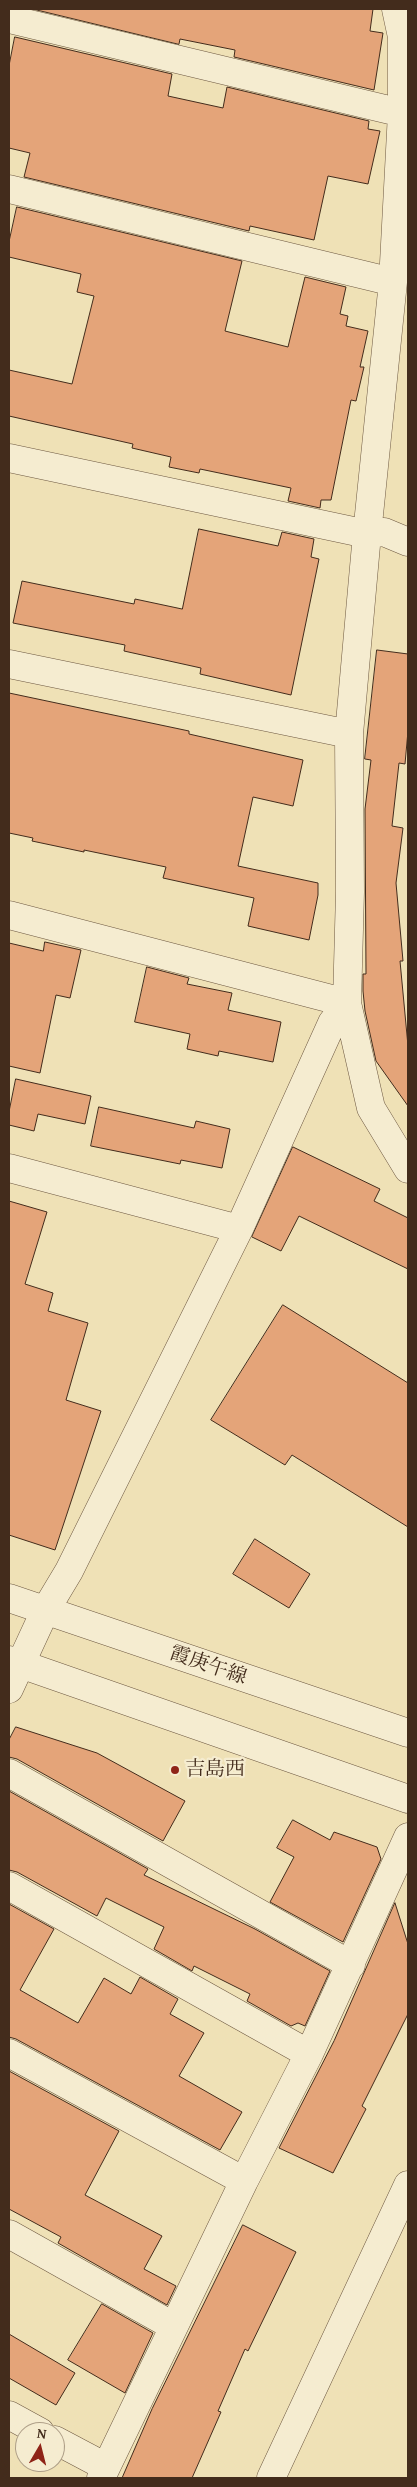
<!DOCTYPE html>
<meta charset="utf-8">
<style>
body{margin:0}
#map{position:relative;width:417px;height:2487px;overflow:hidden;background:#efe1b6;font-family:"Gentium Book Plus",serif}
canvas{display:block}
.frame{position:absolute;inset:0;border:10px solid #432c1c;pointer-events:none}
.north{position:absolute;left:15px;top:2422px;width:50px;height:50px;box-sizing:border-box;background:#f5ecd0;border:1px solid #ae9f88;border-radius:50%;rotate:8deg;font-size:14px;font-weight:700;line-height:20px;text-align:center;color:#432c1c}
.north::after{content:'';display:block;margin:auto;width:18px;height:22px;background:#8f2418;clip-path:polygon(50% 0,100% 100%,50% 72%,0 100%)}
</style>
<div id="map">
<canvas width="417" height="2487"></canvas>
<div class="frame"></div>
<div class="north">N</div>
</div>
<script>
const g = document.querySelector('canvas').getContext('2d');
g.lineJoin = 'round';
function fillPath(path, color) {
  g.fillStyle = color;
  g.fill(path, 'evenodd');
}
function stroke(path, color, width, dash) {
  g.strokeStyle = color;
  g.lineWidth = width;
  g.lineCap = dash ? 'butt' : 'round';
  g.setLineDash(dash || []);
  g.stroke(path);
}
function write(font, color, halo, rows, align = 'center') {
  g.font = font + ' "Gentium Book Plus","Noto Serif JP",serif';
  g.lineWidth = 4.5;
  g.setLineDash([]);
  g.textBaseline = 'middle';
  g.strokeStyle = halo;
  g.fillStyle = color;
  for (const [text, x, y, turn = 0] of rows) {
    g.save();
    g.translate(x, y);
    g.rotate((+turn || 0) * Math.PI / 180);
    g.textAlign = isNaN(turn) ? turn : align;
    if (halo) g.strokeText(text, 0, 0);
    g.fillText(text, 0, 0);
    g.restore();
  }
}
const building = new Path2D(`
 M 33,9 L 373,9 L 370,31 L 383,33 L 374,90 L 234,57 L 235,50 L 180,39 L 179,44 Z
 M 15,37 L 172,74 L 168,96 L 223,108 L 227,87 L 369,121 L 368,129 L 380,131 L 368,184 L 328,176 L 314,240 L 250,226 L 249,231 L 24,177 L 30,153 L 9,148 L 9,66 Z
 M 17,207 L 242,261 L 225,331 L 288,347 L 305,277 L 346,287 L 340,314 L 348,316 L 346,326 L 368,331 L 360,367 L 364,367 L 356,401 L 351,400 L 331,500 L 321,500 L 320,508 L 288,501 L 291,488 L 200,469 L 199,473 L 169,467 L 171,457 L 132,448 L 133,444 L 9,416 L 9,370 L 72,384 L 94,296 L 77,292 L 81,274 L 9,257 L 9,242 Z
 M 199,529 L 278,546 L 282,532 L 314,539 L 311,557 L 319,559 L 291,695 L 200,674 L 201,668 L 124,651 L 125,645 L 13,623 L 22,581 L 134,604 L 135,599 L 182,609 Z
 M 377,650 L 408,654 L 408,731 L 405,764 L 399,763 L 392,826 L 403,828 L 396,883 L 403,961 L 400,961 L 408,1046 L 408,1106 L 376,1061 L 365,1011 L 363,991 L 363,974 L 366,974 L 365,809 L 371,760 L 365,759 Z
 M 9,693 L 189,731 L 189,734 L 303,760 L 293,806 L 253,797 L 238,866 L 318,883 L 318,895 L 309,940 L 248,926 L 254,898 L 163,878 L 166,867 L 84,850 L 84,852 L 32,841 L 33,838 L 9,833 Z
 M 45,942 L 81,950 L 70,998 L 56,995 L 40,1073 L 9,1066 L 9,943 L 43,951 Z
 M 147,967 L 189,978 L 187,984 L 232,993 L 228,1010 L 281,1022 L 273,1062 L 219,1051 L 218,1056 L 187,1049 L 190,1034 L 135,1022 Z
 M 16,1079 L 91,1096 L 85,1124 L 38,1114 L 34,1131 L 9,1125 L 9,1112 Z
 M 99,1107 L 194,1128 L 196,1121 L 230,1129 L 222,1168 L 181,1160 L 180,1164 L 91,1146 Z
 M 293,1147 L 380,1189 L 374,1201 L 408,1218 L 408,1269 L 299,1216 L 281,1251 L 252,1237 Z
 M 9,1201 L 47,1212 L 25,1284 L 53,1293 L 48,1311 L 88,1323 L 66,1400 L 101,1411 L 55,1550 L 9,1535 Z
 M 283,1305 L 408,1383 L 408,1527 L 292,1455 L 285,1465 L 211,1420 Z
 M 255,1539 L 310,1574 L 289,1608 L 233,1574 Z
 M 16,1727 L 97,1753 L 185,1801 L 163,1841 L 17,1759 L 9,1757 L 9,1740 Z
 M 9,1791 L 148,1869 L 144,1875 L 255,1929 L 330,1971 L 305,2026 L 298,2023 L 291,2026 L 247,2001 L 250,1994 L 194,1966 L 192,1971 L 154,1949 L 164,1927 L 106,1898 L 97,1916 L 17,1872 L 9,1870 Z
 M 293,1820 L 330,1840 L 334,1832 L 377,1847 L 381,1859 L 343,1942 L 270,1902 L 294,1857 L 277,1848 Z
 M 395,1903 L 408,1944 L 408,2014 L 362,2106 L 366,2109 L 333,2173 L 279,2148 L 334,2041 Z
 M 9,1904 L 54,1929 L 20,1990 L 78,2023 L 104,1978 L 131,1994 L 140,1977 L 178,1999 L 170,2014 L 204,2033 L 179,2076 L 242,2112 L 220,2150 L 16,2039 L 9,2037 Z
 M 9,2071 L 119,2131 L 85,2195 L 162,2236 L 144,2269 L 176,2286 L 167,2305 L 58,2243 L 61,2237 L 9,2209 Z
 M 243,2225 L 296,2252 L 248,2351 L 245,2349 L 218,2411 L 221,2412 L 192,2478 L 122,2478 L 152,2409 Z
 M 102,2304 L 153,2333 L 125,2393 L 68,2360 Z
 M 9,2334 L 75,2373 L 56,2405 L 9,2378 Z`);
const minor = new Path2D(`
 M 396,9 L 402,37 L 402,113 L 393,282 L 367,534 L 349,734 L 350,892 L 347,1003 L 371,1108 L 408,1169
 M 9,19 L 402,113
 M 9,189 L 393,282
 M 9,458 L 367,534 L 384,532 L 408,542
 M 9,664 L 349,734
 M 9,915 L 347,1003 L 332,1023 L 239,1229 L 69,1571 L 45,1611 L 9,1689
 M 9,1168 L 239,1229
 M 9,1773 L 351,1965
 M 9,1886 L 309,2054
 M 9,2053 L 244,2181
 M 9,2234 L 173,2326
 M 9,2415 L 40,2432
 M 55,2440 L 106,2467
 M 101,2478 L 244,2181 L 309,2054 L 408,1837`);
const tertiary = new Path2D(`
 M 9,1598 L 408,1733
 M 9,1660 L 408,1799
 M 271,2478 L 408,2185`);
const markers = [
 [175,1770,5,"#8f2418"]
];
const streetNames = [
 ["霞庚午線",208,1666,19]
];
const poiNames = [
 ["吉島西",185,1770]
];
fillPath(building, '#e4a479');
stroke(building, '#432c1c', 1);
stroke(minor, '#6e5942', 29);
stroke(tertiary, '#6e5942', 29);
stroke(minor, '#f5ecd0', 28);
stroke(tertiary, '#f5ecd0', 28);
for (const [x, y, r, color] of markers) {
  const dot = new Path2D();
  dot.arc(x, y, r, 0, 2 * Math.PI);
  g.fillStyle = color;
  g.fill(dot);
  stroke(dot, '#f5ecd0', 2);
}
write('20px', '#432c1c', '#f5ecd0', streetNames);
write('20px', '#432c1c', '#f5ecd0', poiNames, 'left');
</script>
